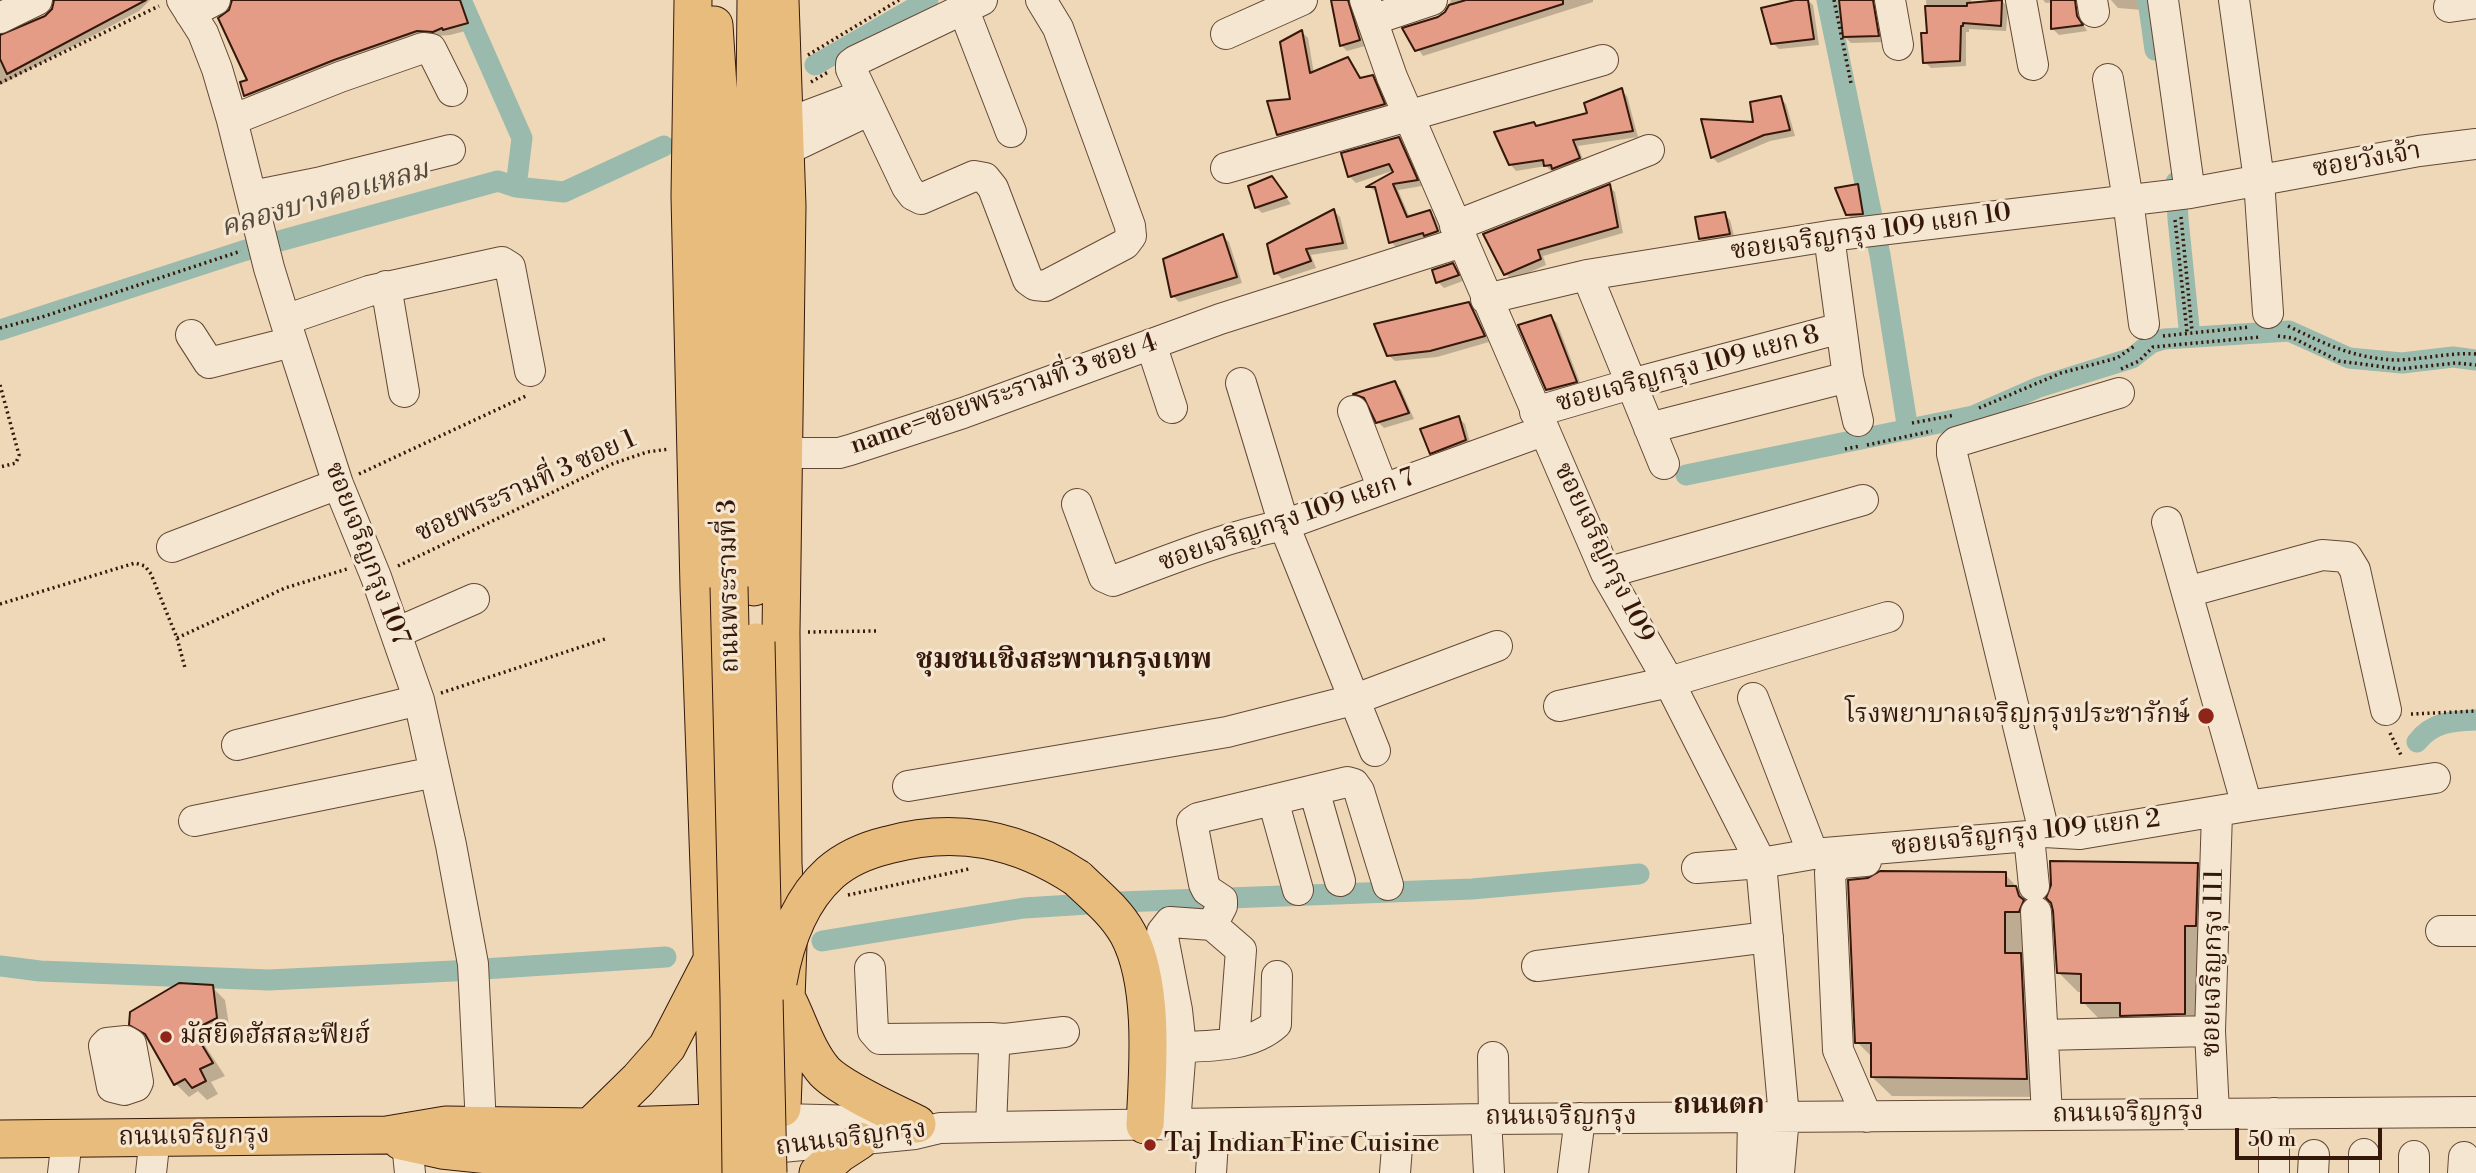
<!DOCTYPE html>
<meta charset="utf-8">
<style>
body{margin:0}
#map{position:relative;width:2476px;height:1173px;overflow:hidden;background:#eed8b7;font-family:"Libre Bodoni",serif}
canvas{display:block}
.scale{position:absolute;left:2235px;top:1128px;width:147px;height:32px;box-sizing:border-box;border:4px solid #36180b;border-top:0;padding-left:9px;font-size:21px;line-height:24px;white-space:nowrap;color:#36180b;-webkit-text-stroke:5px #f4e6d0;paint-order:stroke}
</style>
<div id="map">
<canvas width="2476" height="1173"></canvas>
<div class="scale">50 m</div>
</div>
<script>
const g = document.querySelector('canvas').getContext('2d');
g.lineJoin = 'round';
function fillPath(path, color) {
  g.fillStyle = color;
  g.fill(path, 'evenodd');
}
function stroke(path, color, width, dash) {
  g.strokeStyle = color;
  g.lineWidth = width;
  g.lineCap = dash ? 'butt' : 'round';
  g.setLineDash(dash || []);
  g.stroke(path);
}
function write(font, color, halo, rows, align = 'center') {
  g.font = font + ' "Libre Bodoni","Noto Serif Thai",serif';
  g.lineWidth = 6;
  g.setLineDash([]);
  g.textBaseline = 'middle';
  g.strokeStyle = halo;
  g.fillStyle = color;
  for (const [text, x, y, turn = 0] of rows) {
    g.save();
    g.translate(x, y);
    g.rotate((+turn || 0) * Math.PI / 180);
    g.textAlign = isNaN(turn) ? turn : align;
    if (halo) g.strokeText(text, 0, 0);
    g.fillText(text, 0, 0);
    g.restore();
  }
}
const shadow = new Path2D(`
 M 56,0 L 150,0 L 139,11 L 0,85 L 0,37 L 46,17 L 53,10 Z
 M 234,0 L 463,0 L 473,29 L 450,35 L 424,37 L 252,101 L 246,95 L 249,81 L 232,10 Z
 M 1333,0 L 1355,0 L 1365,46 L 1347,51 L 1341,45 Z
 M 1451,0 L 1593,0 L 1593,2 L 1423,56 L 1405,29 L 1446,13 Z
 M 1803,0 L 1807,0 L 1813,5 L 1819,45 L 1779,49 L 1773,43 Z
 M 1841,0 L 1872,2 L 1878,8 L 1884,42 L 1851,43 L 1845,37 Z
 M 1926,0 L 1971,0 L 1972,4 L 2002,1 L 2008,7 L 2006,31 L 1969,29 L 1969,32 L 1966,32 L 1966,66 L 1931,68 L 1925,62 L 1929,34 Z
 M 2043,0 L 2078,0 L 2081,3 L 2082,23 L 2087,31 L 2059,35 L 2053,29 L 2053,2 L 2046,3 Z
 M 2111,0 L 2143,0 L 2143,10 L 2118,8 Z
 M 1302,32 L 1308,38 L 1314,74 L 1348,59 L 1362,79 L 1372,77 L 1378,83 L 1390,110 L 1284,141 L 1278,134 L 1292,100 Z
 M 1621,90 L 1627,96 L 1638,137 L 1578,146 L 1585,165 L 1557,171 L 1552,172 L 1546,166 L 1516,171 L 1510,164 L 1537,128 L 1589,115 Z
 M 1780,98 L 1786,104 L 1795,136 L 1770,141 L 1718,163 L 1712,157 L 1755,124 Z
 M 1398,139 L 1404,145 L 1422,186 L 1398,190 L 1410,218 L 1430,212 L 1436,219 L 1443,237 L 1397,248 L 1391,242 L 1378,193 L 1369,187 L 1398,169 L 1356,183 L 1350,177 L 1343,154 Z
 M 1271,178 L 1291,204 L 1262,213 L 1256,207 Z
 M 1609,186 L 1615,192 L 1623,233 L 1543,256 L 1546,265 L 1512,280 L 1506,274 Z
 M 1857,186 L 1864,192 L 1868,220 L 1853,220 L 1847,214 Z
 M 1334,211 L 1340,217 L 1348,249 L 1311,255 L 1316,268 L 1282,279 L 1276,273 Z
 M 1724,214 L 1730,220 L 1735,240 L 1707,244 L 1701,238 Z
 M 1223,236 L 1229,242 L 1242,283 L 1179,302 L 1173,296 Z
 M 1453,265 L 1459,271 L 1463,281 L 1444,288 L 1438,282 Z
 M 1468,304 L 1475,310 L 1489,342 L 1437,357 L 1395,361 L 1388,355 Z
 M 1551,317 L 1557,323 L 1582,388 L 1554,396 L 1548,389 Z
 M 1394,383 L 1401,389 L 1414,419 L 1384,428 L 1378,422 L 1368,402 L 1356,395 Z
 M 1459,418 L 1465,424 L 1471,446 L 1437,459 L 1431,453 Z
 M 2197,864 L 2216,883 L 2203,1033 L 2102,1022 L 2083,1002 L 2083,992 L 2078,992 L 2059,973 Z
 M 2005,874 L 2035,907 L 2046,1097 L 1892,1096 L 1872,1077 L 1873,1058 L 1857,1042 L 1869,880 Z
 M 212,987 L 225,1000 L 230,1031 L 204,1044 L 225,1076 L 211,1082 L 218,1094 L 207,1100 L 198,1091 L 189,1097 L 176,1084 L 151,1041 L 131,1024 Z`);
const canal = new Path2D(`
 M 461,0 L 522,138 L 516,187
 M 1827,0 L 1880,255 L 1908,430
 M 2148,0 L 2155,50
 M 815,65 L 928,0
 M 2176,182 L 2178,219 L 2190,337
 M 0,330 L 243,251 L 498,181 L 516,187 L 564,192 L 664,146
 M 1686,475 L 1973,416 L 2039,387 L 2132,358 L 2151,343 L 2164,339 L 2289,331 L 2349,358 L 2402,363 L 2453,357 L 2476,360
 M 2417,742 C 2432,722 2452,721 2476,720
 M 822,941 L 1024,908 L 1120,902 L 1472,889 L 1639,874
 M 0,966 L 40,971 L 269,980 L 453,971 L 666,957`);
const building = new Path2D(`
 M 54,0 L 146,0 L 7,74 L 0,59 L 0,35 L 45,16 L 52,9 Z
 M 232,0 L 460,0 L 468,23 L 443,30 L 442,28 L 433,32 L 417,31 L 334,60 L 244,96 L 240,82 L 247,80 L 218,18 L 229,10 Z
 M 1331,0 L 1348,0 L 1360,40 L 1340,46 Z
 M 1466,0 L 1563,0 L 1563,4 L 1415,51 L 1402,28 L 1438,17 L 1445,12 L 1449,5 Z
 M 1795,0 L 1808,0 L 1814,39 L 1771,44 L 1761,8 Z
 M 1839,0 L 1873,0 L 1879,36 L 1843,37 Z
 M 2002,0 L 2001,26 L 1963,23 L 1963,26 L 1961,26 L 1960,61 L 1923,63 L 1921,33 L 1927,33 L 1925,6 L 1967,6 L 1967,3 Z
 M 2051,0 L 2075,0 L 2077,16 L 2083,25 L 2051,29 Z
 M 1302,30 L 1310,73 L 1348,57 L 1360,78 L 1373,75 L 1385,104 L 1277,135 L 1267,101 L 1290,99 L 1280,42 Z
 M 1622,88 L 1633,131 L 1573,140 L 1580,158 L 1552,169 L 1551,165 L 1544,166 L 1543,160 L 1509,165 L 1494,132 L 1534,122 L 1536,126 L 1587,113 L 1584,103 Z
 M 1781,96 L 1790,130 L 1764,135 L 1711,158 L 1701,119 L 1753,122 L 1750,102 Z
 M 1399,137 L 1418,180 L 1393,184 L 1407,217 L 1430,210 L 1438,231 L 1424,236 L 1423,233 L 1389,243 L 1375,187 L 1366,187 L 1393,172 L 1389,164 L 1348,177 L 1341,153 Z
 M 1272,176 L 1287,197 L 1255,208 L 1248,186 Z
 M 1610,184 L 1618,227 L 1538,250 L 1541,259 L 1504,275 L 1483,234 Z
 M 1858,184 L 1863,214 L 1846,215 L 1835,188 Z
 M 1334,209 L 1343,243 L 1306,249 L 1311,261 L 1274,274 L 1267,244 Z
 M 1725,212 L 1730,234 L 1699,239 L 1695,217 Z
 M 1223,234 L 1237,277 L 1171,297 L 1163,259 Z
 M 1453,263 L 1459,275 L 1436,283 L 1432,270 Z
 M 1469,302 L 1485,336 L 1430,351 L 1387,356 L 1374,324 Z
 M 1551,315 L 1577,382 L 1546,390 L 1518,325 Z
 M 1395,381 L 1409,413 L 1376,423 L 1364,398 L 1353,394 Z
 M 1459,416 L 1466,440 L 1430,454 L 1420,429 Z
 M 2050,861 L 2198,863 L 2196,926 L 2185,926 L 2185,1014 L 2120,1016 L 2120,1003 L 2081,1003 L 2081,974 L 2057,973 L 2053,911 L 2051,903 L 2046,898 L 2051,885 Z
 M 1880,871 L 2006,872 L 2006,886 L 2016,886 L 2019,896 L 2024,900 L 2019,912 L 2005,912 L 2005,953 L 2021,953 L 2027,1079 L 1871,1077 L 1871,1043 L 1855,1043 L 1848,880 L 1868,878 Z
 M 179,983 L 213,985 L 217,1018 L 193,1030 L 213,1063 L 200,1069 L 206,1081 L 192,1088 L 185,1079 L 174,1085 L 145,1034 L 129,1025 L 130,1012 Z`);
const path = new Path2D(`
 M 1834,0 L 1851,83
 M 808,55 L 899,0
 M 811,82 L 828,72
 M 0,83 L 159,6
 M 2181,217 L 2192,331
 M 2175,220 L 2187,332
 M 2288,326 C 2325,344 2353,358 2395,360 C 2422,360 2449,352 2476,354
 M 0,328 L 42,317 L 241,251
 M 2163,336 L 2250,327
 M 2278,336 L 2293,338 L 2339,361 L 2399,369 L 2456,363 L 2476,365
 M 2121,369 L 2139,361 L 2153,347 L 2260,337
 M 0,385 L 19,455 L 16,463 L 0,467
 M 1979,408 L 2061,373 L 2117,358 L 2136,345
 M 1912,423 L 1955,415
 M 1867,445 L 1932,431
 M 1845,449 L 1860,446
 M 359,474 L 526,396
 M 398,566 L 612,464 L 647,452 L 669,449
 M 0,604 L 135,563 L 145,566 L 151,574 L 177,638 L 185,668
 M 808,632 L 876,631
 M 177,638 L 285,588 L 347,569
 M 441,693 L 608,638
 M 2411,714 L 2476,711
 M 2390,733 L 2402,757
 M 848,895 L 969,869`);
const minor = new Path2D(`
 M 182,0 L 203,33 L 217,69 L 232,120 L 269,268 L 285,320 L 338,484 L 376,577 L 419,700 L 451,845 L 473,964 L 481,1125
 M 982,0 L 855,61 L 851,64 L 851,69 L 907,187 L 913,195 L 921,199 L 974,176 L 985,178 L 993,188 L 1028,280 L 1035,285 L 1045,286 L 1125,244 L 1131,236 L 1130,226 L 1058,28 L 1041,0
 M 1365,0 L 1392,77 L 1606,573 L 1669,682 L 1761,863 L 1784,1117 L 1779,1173
 M 1890,0 L 1898,45
 M 2021,0 L 2033,65
 M 2092,0 L 2094,12
 M 2163,0 L 2190,193
 M 2234,0 L 2259,180 L 2268,313
 M 2449,7 L 2476,3
 M 963,8 L 1011,132
 M 190,13 L 215,0
 M 0,18 L 37,0
 M 1372,20 L 1432,0
 M 1226,34 L 1302,0
 M 2108,79 L 2128,200 L 2144,324
 M 232,120 L 340,77 L 423,48 L 431,49 L 452,91
 M 785,124 L 857,97
 M 786,150 L 870,110
 M 1226,168 L 1603,60
 M 252,196 L 317,183 L 450,150
 M 1455,226 L 1649,150
 M 1829,236 L 1848,377 L 1858,421
 M 1587,275 L 1664,464
 M 386,286 L 404,392
 M 1486,299 L 1587,275 L 1829,236 L 2190,193 L 2419,151 L 2476,144
 M 285,320 L 369,291 L 502,262 L 510,267 L 530,371
 M 191,335 L 209,363 L 292,342
 M 1151,344 L 1172,408
 M 1241,383 L 1284,525 L 1375,751
 M 1353,411 L 1383,489
 M 1535,412 L 1631,384 L 1841,328
 M 1649,428 L 1848,377
 M 784,453 L 839,453 L 850,450 L 963,413 L 1220,319 L 1462,242
 M 1077,504 L 1104,577 L 1113,581 C 1169,560 1225,537 1284,525 L 1543,431
 M 2167,522 L 2247,806
 M 172,547 L 338,484
 M 1606,573 L 1863,500
 M 2187,592 L 2322,555 L 2347,557 L 2355,570 L 2386,710
 M 396,633 L 474,599
 M 1753,698 L 1813,854
 M 1559,706 L 1669,682 L 1888,617
 M 237,745 L 419,700
 M 908,786 L 1227,732 L 1353,700 L 1497,646
 M 1314,790 L 1340,881
 M 1273,800 L 1298,890
 M 194,821 L 435,772
 M 2044,832 L 1952,454 L 1952,446 L 1956,442 L 2119,393
 M 2029,836 L 2034,886
 M 1866,861 L 1841,863 L 1830,873 L 1838,1050 L 1867,1117
 M 1697,868 L 1761,863 L 1813,854 L 2029,836 L 2044,832 L 2080,834 L 2247,806 L 2435,778
 M 2036,912 L 2047,1115
 M 1212,925 L 1241,950 L 1234,1042
 M 2441,931 L 2476,931
 M 1537,966 L 1768,937
 M 870,968 L 873,1031 L 880,1039 L 991,1038 L 994,1052 L 991,1127
 M 2043,1035 L 2210,1031
 M 991,1038 L 1005,1039 L 1064,1032
 M 126,1041 L 131,1044 L 138,1082 L 136,1086 L 124,1090 L 112,1087 L 104,1046 L 107,1043 Z
 M 1181,1047 C 1212,1046 1252,1046 1276,1024 L 1277,976
 M 1493,1057 L 1494,1119
 M 2214,1113 L 2210,1031 L 2217,813
 M 2274,1113 L 2274,1173
 M 782,1119 L 898,1122
 M 1486,1119 L 1489,1173
 M 1175,1124 L 1181,1047 L 1177,1010 L 1162,932 L 1170,922 L 1212,925 L 1222,906 L 1222,900 L 1207,890 L 1204,884 L 1192,822 L 1198,818 L 1347,782 L 1354,784 L 1359,791 L 1388,885
 M 407,1143 L 410,1173
 M 782,1147 L 915,1134 L 940,1128 L 991,1127 L 1486,1119 L 2476,1112
 M 2364,1154 L 2364,1173
 M 63,1173 L 67,1139
 M 151,1173 L 155,1137
 M 1211,1173 L 1214,1125
 M 1395,1173 L 1399,1121
 M 1573,1173 L 1580,1118
 M 1752,1173 L 1753,1117
 M 2313,1173 L 2314,1155
 M 2414,1173 L 2414,1156
 M 2463,1173 L 2464,1157`);
const major = new Path2D(`
 M 693,0 L 690,196 L 699,588 L 720,1173
 M 780,0 L 787,206 L 781,632 L 783,864 L 788,945 L 782,1108
 M 714,25 L 725,196 L 729,575
 M 754,587 L 754,195 L 756,0
 M 1077,878 C 1095,895 1116,912 1128,934 C 1155,984 1148,1069 1145,1125
 M 789,1003 C 800,1026 808,1053 825,1072 C 843,1090 893,1112 917,1124
 M 590,1127 L 638,1080 L 667,1047 L 712,960
 M 0,1139 L 387,1135 L 446,1125 L 590,1127 L 743,1122
 M 401,1141 L 442,1150 L 525,1159 L 686,1160 L 744,1153
 M 818,1173 L 839,1154 L 859,1141`);
const majorBridge = new Path2D(`
 M 729,587 L 739,996 L 741,1173
 M 756,642 L 768,1173
 M 778,982 C 785,942 799,901 830,873 C 847,858 867,850 888,845 C 957,826 1018,839 1077,878`);
const markers = [
 [2206,716,9,"#8f2418"],
 [166,1037,7,"#8f2418"],
 [1150,1145,7,"#8f2418"]
];
const streetNames = [
 ["ซอยวังเจ้า",2367,161,-10],
 ["ซอยเจริญกรุง 109 แยก 10",1871,233,-8],
 ["ซอยเจริญกรุง 109 แยก 8",1688,370,-15],
 ["name=ซอยพระรามที่ 3 ซอย 4",1004,395,-19],
 ["ซอยพระรามที่ 3 ซอย 1",526,487,-24],
 ["ซอยเจริญกรุง 109 แยก 7",1287,521,-19],
 ["ซอยเจริญกรุง 109",1603,553,64],
 ["ซอยเจริญกรุง 107",366,554,69],
 ["ถนนพระรามที่ 3",730,586,-91],
 ["ซอยเจริญกรุง 109 แยก 2",2026,834,-6],
 ["ซอยเจริญกรุง 111",2214,963,-89],
 ["ถนนเจริญกรุง",2128,1114,-1],
 ["ถนนเจริญกรุง",1561,1118],
 ["ถนนเจริญกรุง",194,1137,-1],
 ["ถนนเจริญกรุง",851,1139,-7]
];
const poiNames = [
 ["โรงพยาบาลเจริญกรุงประชารักษ์",2190,716,"right"],
 ["มัสยิดฮัสสละฟียฮ์",180,1037],
 ["Taj Indian Fine Cuisine",1164,1145]
];
const waterNames = [
 ["คลองบางคอแหลม",325,200,-16]
];
const neighbourhoodNames = [
 ["ชุมชนเชิงสะพานกรุงเทพ",1064,661],
 ["ถนนตก",1719,1106]
];
fillPath(shadow, '#0003');
stroke(canal, '#99baac', 21);
fillPath(building, '#e49c86');
stroke(building, '#36180b', 2);
stroke(minor, '#644836', 32);
stroke(major, '#36180b', 39);
stroke(path, '#36180b', 3.5, [2, 3.5]);
stroke(minor, '#f4e6d0', 30);
stroke(major, '#e7bc7c', 37);
stroke(majorBridge, '#36180b', 39, []);
stroke(majorBridge, '#e7bc7c', 37);
for (const [x, y, r, color] of markers) {
  const dot = new Path2D();
  dot.arc(x, y, r, 0, 2 * Math.PI);
  g.fillStyle = color;
  g.fill(dot);
  stroke(dot, '#f4e6d0', 2.5);
}
write('26px', '#36180b', '#f4e6d0', streetNames);
write('26px', '#36180b', '#f4e6d0', poiNames, 'left');
write('italic 28px', '#54493b', '#f4e6d0', waterNames);
write('bold 28px', '#36180b', '#f4e6d0', neighbourhoodNames);
</script>
